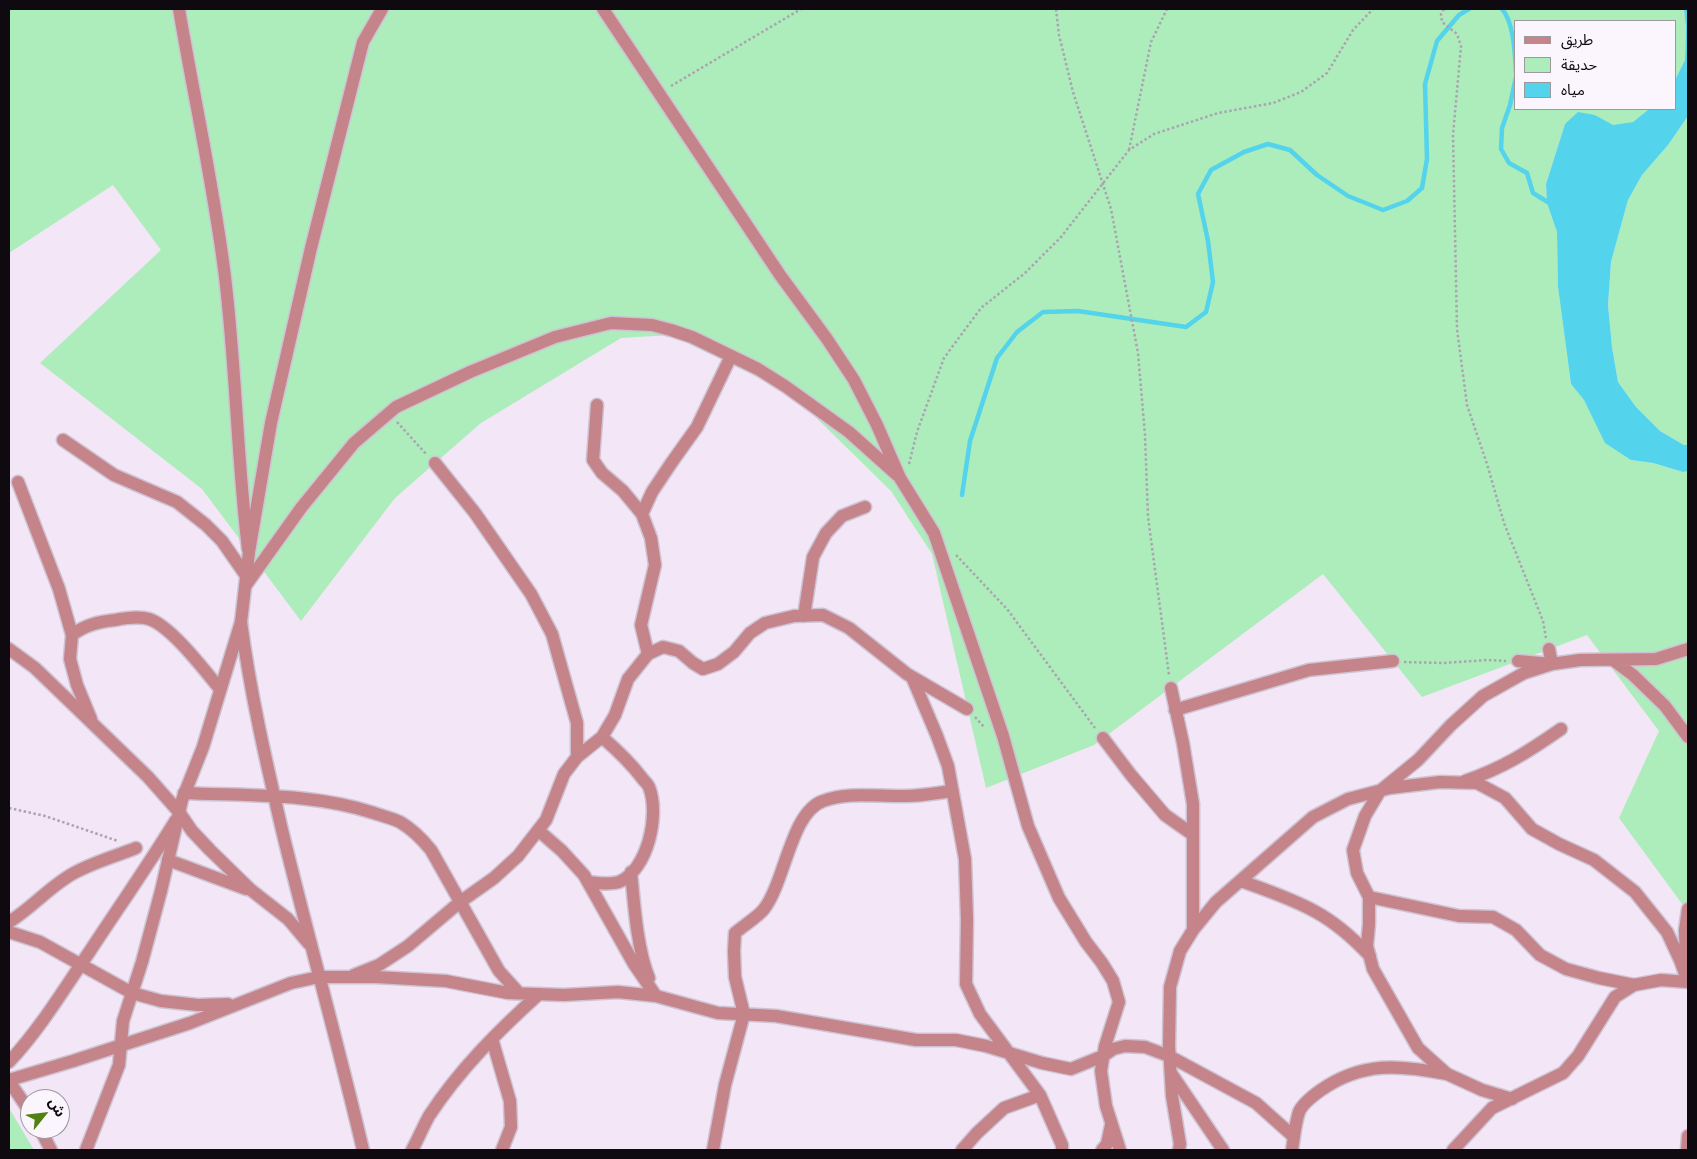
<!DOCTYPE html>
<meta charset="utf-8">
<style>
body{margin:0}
#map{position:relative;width:1697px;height:1159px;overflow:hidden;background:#f2e6f7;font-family:"Space Grotesk","Noto Sans Arabic",sans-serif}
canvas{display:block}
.frame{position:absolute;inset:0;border:10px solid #0e0a0f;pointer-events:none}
.legend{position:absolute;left:1514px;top:20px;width:162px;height:90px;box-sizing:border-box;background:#fbf6fd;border:1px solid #9c989e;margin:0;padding:6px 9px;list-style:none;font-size:15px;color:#0e0a0f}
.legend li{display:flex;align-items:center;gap:10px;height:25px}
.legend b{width:25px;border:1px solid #9c989e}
.north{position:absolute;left:20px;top:1089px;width:50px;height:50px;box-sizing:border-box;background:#fbf6fd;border:1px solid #9c989e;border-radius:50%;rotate:61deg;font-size:14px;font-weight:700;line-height:20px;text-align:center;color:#0e0a0f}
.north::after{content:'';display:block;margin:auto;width:18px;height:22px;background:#508112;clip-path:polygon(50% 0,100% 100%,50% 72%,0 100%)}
</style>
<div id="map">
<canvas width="1697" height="1159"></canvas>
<div class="frame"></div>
<ul class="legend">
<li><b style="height:6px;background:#c4848a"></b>طريق</li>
<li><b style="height:14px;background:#acedbb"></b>حديقة</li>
<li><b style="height:14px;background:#54d3ec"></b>مياه</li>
</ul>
<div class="north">ش</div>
</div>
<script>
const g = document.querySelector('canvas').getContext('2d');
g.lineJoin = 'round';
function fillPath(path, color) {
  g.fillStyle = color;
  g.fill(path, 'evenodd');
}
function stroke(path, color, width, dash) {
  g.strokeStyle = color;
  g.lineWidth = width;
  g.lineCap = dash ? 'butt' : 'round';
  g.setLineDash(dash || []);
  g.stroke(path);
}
const green = new Path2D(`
 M 9,9 L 1684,9 L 1686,28 L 1685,60 L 1676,78 L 1676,21 L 1516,21 L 1516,109 L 1649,109 L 1633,122 L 1613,126 L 1595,115 L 1565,124 L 1546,184 L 1547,203 L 1557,232 L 1558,287 L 1571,384 L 1584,400 L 1593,417 L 1631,460 L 1653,463 L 1683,472 L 1688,471 L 1688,912 L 1619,818 L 1659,731 L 1587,635 L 1422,697 L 1323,574 L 1094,745 L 986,788 L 932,554 L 891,491 L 792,394 L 671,335 L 621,338 L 481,423 L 395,498 L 301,621 L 202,489 L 40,363 L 161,250 L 113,185 L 9,253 Z
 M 1688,116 L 1688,445 L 1684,445 L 1660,431 L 1636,407 L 1618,382 L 1612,347 L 1608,305 L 1611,262 L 1628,200 L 1642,175 L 1668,145 Z
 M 9,1108 L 34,1150 L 9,1150 Z`);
const water = new Path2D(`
 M 1684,9 L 1688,9 L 1688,116 L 1668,145 L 1642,175 L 1628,200 L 1611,262 L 1608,305 L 1612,347 L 1618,382 L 1636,407 L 1660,431 L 1684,445 L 1688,445 L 1688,471 L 1683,472 L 1653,463 L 1631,460 L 1605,443 L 1584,400 L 1571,384 L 1558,287 L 1557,232 L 1547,203 L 1546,184 L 1565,124 L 1578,112 L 1595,115 L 1613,125 L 1633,122 L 1649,109 L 1676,109 L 1676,78 L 1685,60 L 1686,28 Z`);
const stream = new Path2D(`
 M 1502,9 C 1514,22 1515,55 1516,73
 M 1516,77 L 1510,105 L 1502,128 L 1501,149 L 1509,163 L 1527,173 L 1533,193 L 1551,204
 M 962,495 L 970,441 L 997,358 L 1017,332 L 1043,312 L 1078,311 L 1186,327 L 1206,312 L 1213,282 L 1208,241 L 1198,194 L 1211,170 L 1244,152 L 1268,144 L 1290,150 L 1317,175 L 1348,196 L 1383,210 L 1407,201 L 1422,188 L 1427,159 L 1425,84 L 1437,41 L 1459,15 L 1469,9`);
const path = new Path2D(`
 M 1056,9 L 1059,35 L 1073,92 L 1111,209 L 1138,353 L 1145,435 L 1148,517 L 1169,675
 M 1444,9 L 1441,14 L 1442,22 L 1457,34 L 1461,46 L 1453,135 L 1457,329 L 1467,405 L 1487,464 L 1504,523 L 1543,621 L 1546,638
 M 671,86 L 801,9
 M 1129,150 L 1151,42 L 1167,9
 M 397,422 L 427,455
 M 909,464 L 917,432 L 944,358 L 981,308 L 1025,273 L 1061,237 L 1129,150 L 1154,134 L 1218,113 L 1273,103 L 1301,92 L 1327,73 L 1353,30 L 1373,9
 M 956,555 L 1007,609 L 1095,728
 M 1404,662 L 1443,663 L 1488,660 L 1506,661
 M 975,717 L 985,728
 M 9,808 L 45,816 L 118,841`);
const minor = new Path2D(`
 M 179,9 C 194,98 214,187 225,277 C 236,367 237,459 248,549
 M 603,9 L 780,275 L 827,339 L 854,380 L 877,425 L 900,478 L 934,533 L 1003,736 L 1028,826 L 1059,898 L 1086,942 L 1102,963 L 1113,981 L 1119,1002 L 1105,1046 L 1101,1071 L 1106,1106 L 1120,1150
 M 597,405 L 593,460 L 602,473 L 623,491 L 642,514
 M 63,440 L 114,475 L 177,502 L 206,525 L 222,541 L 247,577
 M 435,463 L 475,513 L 531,594 L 552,634 L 577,723 L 577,757
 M 18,482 L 59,589 L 72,635
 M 246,585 L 301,508 L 354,443 L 396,407 L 470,372 L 555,337 L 611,323 L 652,325 L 671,330 L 692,337 L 758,369 L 785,386 L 849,432 L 897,475
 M 804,616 L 813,557 L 826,533 L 842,516 L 865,507
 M 241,622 C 250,692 266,761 282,830 C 308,937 338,1043 363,1150
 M 9,649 L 35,668 L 148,777 L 179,812 L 192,831 L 210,850 L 251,890 L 288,919 L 309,944
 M 648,654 L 641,625 L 655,565 L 651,538 L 642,514 L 652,492 L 672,462 L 697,427 L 731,356
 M 1613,660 L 1633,675 L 1665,706 L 1688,737
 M 1518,661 L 1552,664 L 1549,649
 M 912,677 L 937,736 L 948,766 L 965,859 L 967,920 L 966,984 L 980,1014 L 1040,1095 L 1062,1145 L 1062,1150
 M 1171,688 L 1183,743 L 1193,804 L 1193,930
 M 1175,710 L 1309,670 L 1393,661
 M 91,719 L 77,685 L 70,659 L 72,635 C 85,625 98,622 115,620 C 125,618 139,616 149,619 C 171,626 205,671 220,689
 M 1103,738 L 1131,775 L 1165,815 L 1192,834
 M 1465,781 C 1503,768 1528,752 1561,729
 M 184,793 C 248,796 313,793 374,813 C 382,816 392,818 400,822 C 412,829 422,839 431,850 L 499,971 L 519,993
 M 538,830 L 562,851 L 584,875 L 634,964 L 656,996
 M 168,860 L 246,889
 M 631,872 C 634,903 637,949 649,978
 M 1241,881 C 1266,890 1293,899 1316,912 C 1336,923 1354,939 1370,956
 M 588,882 C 598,883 609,885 619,882 C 648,870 660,814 649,787 C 648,784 644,781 642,778 C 630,762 617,750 602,737
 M 1369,897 L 1459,916 L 1493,917 L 1516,930 L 1540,955 L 1566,969 L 1599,978 L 1634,985
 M 9,922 C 32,908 50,886 74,873 C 94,862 116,856 136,848
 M 9,932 L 40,942 L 132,993 L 161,1001 L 198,1005 L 228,1004
 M 1686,966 L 1685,930 L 1688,909
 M 354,975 L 379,965 L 408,946 L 460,902 L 494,878 L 518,856 L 546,820 L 564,774 L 577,757 L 602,737 L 615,715 L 628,679 L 648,654 L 663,647 L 679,651 L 693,663 L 703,669 L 718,664 L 734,652 L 750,633 L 765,623 L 794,616 L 823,615 L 849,628 L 907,674 L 967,709
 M 492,1039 L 510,1101 L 511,1127 L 502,1150
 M 9,1062 C 40,1029 64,989 90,951 C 119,907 149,864 176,820
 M 1171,1073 L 1223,1150
 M 9,1080 L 73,1061 L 190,1023 L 291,983 L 319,977 L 376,977 L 446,981 L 508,993 L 564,995 L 618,992 L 656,996 L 718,1013 L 776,1016 L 916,1040 L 956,1040 L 986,1046 L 1042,1063 L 1071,1069 L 1103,1056 L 1113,1049 L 1125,1046 L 1145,1047 L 1169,1056 L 1256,1103 L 1294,1137
 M 9,1081 L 30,1112
 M 1512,1099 L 1482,1090 L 1447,1074 L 1418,1048 L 1373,969 L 1367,946 L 1369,924 L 1369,897 L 1357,873 L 1353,850 L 1365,816 L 1380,791 L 1418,760 L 1451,725 L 1483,696 L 1524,673 L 1552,664 L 1580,660 L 1656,659 L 1688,649
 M 40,1129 L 51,1150
 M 412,1150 C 418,1139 423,1127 429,1116 C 459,1070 498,1031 539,994
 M 713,1150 L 725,1085 L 744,1014 L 735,977 L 734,951 L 735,933 C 743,926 759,916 764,909 C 785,882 791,812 823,801 C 849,791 878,797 906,796 C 921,796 937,793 952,791
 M 962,1150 L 977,1133 L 1004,1108 L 1040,1095
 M 1102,1150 L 1107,1144 L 1111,1125
 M 1179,1150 L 1180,1144 L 1172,1096 L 1169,1046 L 1170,987 L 1180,951 L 1193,930 L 1216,902 L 1313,817 L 1348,799 L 1390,788 L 1440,782 L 1477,783 L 1505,798 L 1532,829 L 1559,844 L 1594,860 L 1635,892 L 1667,932 L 1680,960 L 1688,982
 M 1292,1150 C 1294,1138 1295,1124 1299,1112 C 1302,1104 1314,1095 1321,1090 C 1363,1061 1400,1065 1447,1074
 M 1453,1150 L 1492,1108 L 1563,1073 L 1578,1056 L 1615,997 L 1634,985 L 1661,980 L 1688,982
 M 1687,1150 L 1688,1136`);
const tertiary = new Path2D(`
 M 86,1150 L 119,1065 L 123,1021 L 142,962 L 161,891 L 182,800 L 203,747 L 241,622 L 249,552 L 271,423 L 311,248 L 363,42 L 382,9`);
fillPath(green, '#acedbb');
fillPath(water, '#54d3ec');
stroke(stream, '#54d3ec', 4.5);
stroke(minor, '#cec3d2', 15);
stroke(tertiary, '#cec3d2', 15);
stroke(path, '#aca3b0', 2.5, [2.5, 2.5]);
stroke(minor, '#c4848a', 12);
stroke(tertiary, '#c4848a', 12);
</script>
